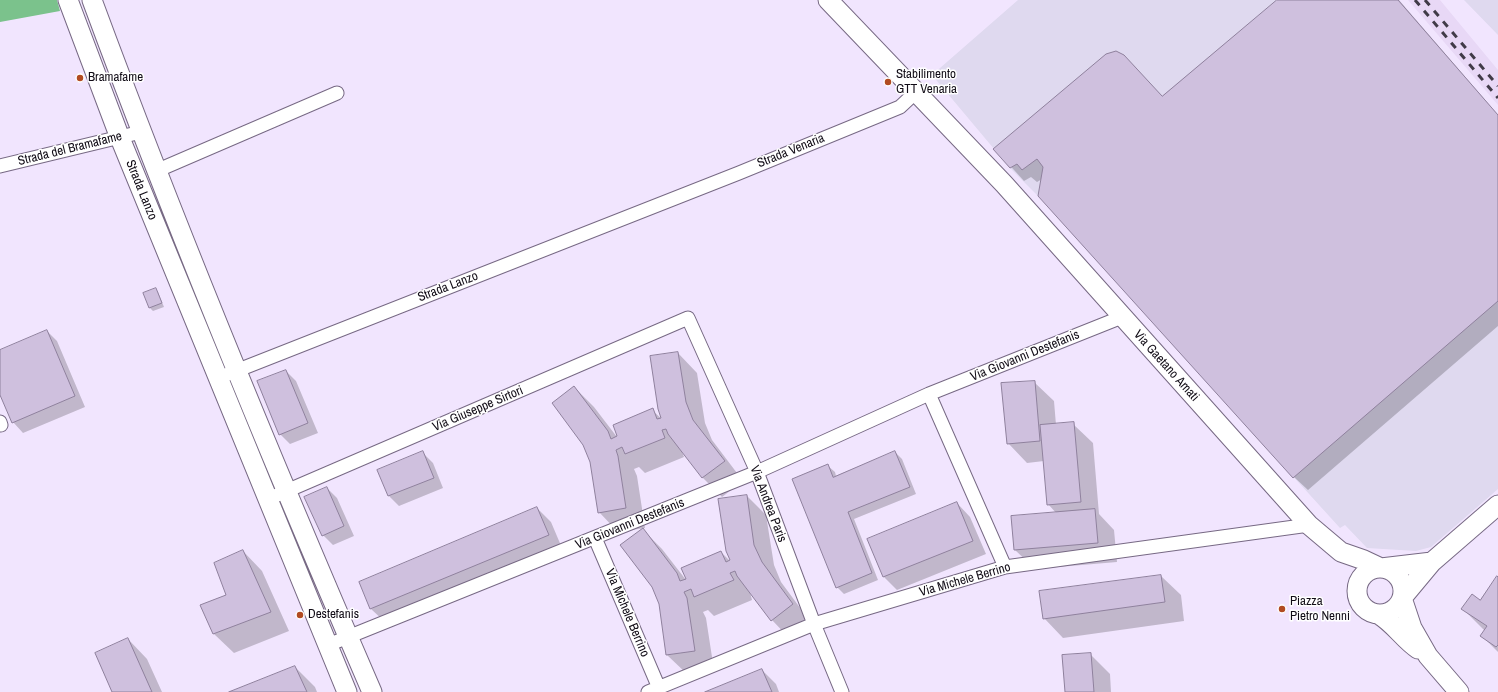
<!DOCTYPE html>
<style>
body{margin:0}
canvas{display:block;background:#f1e5fe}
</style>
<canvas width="1498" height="692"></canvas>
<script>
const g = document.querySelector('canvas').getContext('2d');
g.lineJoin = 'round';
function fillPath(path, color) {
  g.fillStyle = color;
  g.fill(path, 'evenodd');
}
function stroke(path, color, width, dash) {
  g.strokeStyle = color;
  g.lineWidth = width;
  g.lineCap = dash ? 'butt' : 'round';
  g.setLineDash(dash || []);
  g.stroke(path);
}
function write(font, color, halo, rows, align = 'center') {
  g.font = font + ' "Archivo Narrow",sans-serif';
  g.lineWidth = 3;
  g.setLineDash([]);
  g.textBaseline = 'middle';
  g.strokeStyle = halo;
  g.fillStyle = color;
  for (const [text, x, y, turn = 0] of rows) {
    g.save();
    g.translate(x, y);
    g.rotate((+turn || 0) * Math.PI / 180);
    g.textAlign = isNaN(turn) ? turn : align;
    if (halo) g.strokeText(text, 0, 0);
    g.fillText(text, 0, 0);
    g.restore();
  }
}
const industrial = new Path2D(`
 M 1018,0 L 1396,0 L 1498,116 L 1498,489 L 1431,547 L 1416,551 L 1367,548 L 1345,525 L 1340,528 L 1038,196 L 1010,168 L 932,75 Z
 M 1464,0 L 1498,0 L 1498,35 Z`);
const built = new Path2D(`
 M 1408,0 L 1440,0 L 1498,70 L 1498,105 Z`);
const forest = new Path2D(`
 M 0,0 L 57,0 L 60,11 L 0,22 Z`);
const shadow = new Path2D(`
 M 1279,0 L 1399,0 L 1498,115 L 1498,326 L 1308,490 L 1294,477 L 1042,179 L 1037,182 L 1031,177 L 1024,181 L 995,149 L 1163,97 Z
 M 155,289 L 158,292 L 164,307 L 153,311 L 150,308 L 144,293 Z
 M 47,331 L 57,341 L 85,407 L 23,433 L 13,422 L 0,392 L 0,351 Z
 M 678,353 L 697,373 L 705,423 L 712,440 L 743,481 L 722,497 L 703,478 L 681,449 L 684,457 L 645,473 L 639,467 L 634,469 L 637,476 L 645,528 L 618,532 L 599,512 L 591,462 L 574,387 L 594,407 L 617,437 L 652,410 L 664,421 Z
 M 286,371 L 296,381 L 318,433 L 290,444 L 280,434 Z
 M 1034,382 L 1054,401 L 1056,425 L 1073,424 L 1093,443 L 1099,514 L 1114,530 L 1117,562 L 1035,569 L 1015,550 L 1057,514 L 1048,504 L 1044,461 L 1027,463 L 1008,443 Z
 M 422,452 L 433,463 L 443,488 L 399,506 L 389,496 L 378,470 Z
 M 895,452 L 902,459 L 916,494 L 854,519 L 878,580 L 844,594 L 837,587 L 828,466 L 835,472 L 836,476 Z
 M 327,488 L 337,498 L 354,536 L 333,545 L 323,535 Z
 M 747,496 L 766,515 L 774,565 L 781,582 L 812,624 L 791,640 L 772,620 L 750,592 L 752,600 L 714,616 L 708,610 L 703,612 L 706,618 L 714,670 L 687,674 L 667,655 L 660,604 L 643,530 L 662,549 L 686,580 L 721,552 L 733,564 Z
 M 957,503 L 970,517 L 986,554 L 897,590 L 884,577 Z
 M 537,508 L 551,522 L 562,548 L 385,622 L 371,609 Z
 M 243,551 L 262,571 L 289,631 L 234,653 L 214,634 L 201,606 L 227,596 Z
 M 1161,576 L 1181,595 L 1184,621 L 1063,638 L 1044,618 Z
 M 1498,578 L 1498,652 L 1482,636 L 1485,631 L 1463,609 L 1480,601 Z
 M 128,639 L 147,659 L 162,692 L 113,692 Z
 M 1090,654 L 1110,674 L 1111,692 L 1066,692 Z
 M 295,667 L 315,687 L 317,692 L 232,692 Z
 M 762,670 L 776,684 L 779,692 L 708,692 Z`);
const building = new Path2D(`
 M 1277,0 L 1398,0 L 1498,115 L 1498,301 L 1293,478 L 1038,196 L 1043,167 L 1037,159 L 1022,170 L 1017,164 L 1010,168 L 993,149 L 1106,54 L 1116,51 L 1124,55 L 1162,96 Z
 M 156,288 L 162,303 L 149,308 L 143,293 Z
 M 47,330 L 75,396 L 12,423 L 0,395 L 0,350 Z
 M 678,352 L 686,402 L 693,420 L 725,461 L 702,478 L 668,434 L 666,429 L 662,430 L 665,438 L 625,454 L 622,447 L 616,450 L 618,456 L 626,508 L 598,513 L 590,462 L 583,445 L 552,403 L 574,386 L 608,431 L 611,439 L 617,436 L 613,425 L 653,408 L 657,419 L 661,418 L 658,409 L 650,356 Z
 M 286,370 L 308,423 L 279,435 L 257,381 Z
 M 1035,381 L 1040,441 L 1007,444 L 1001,383 Z
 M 1074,422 L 1081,502 L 1047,505 L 1040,425 Z
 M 423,451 L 434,478 L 388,496 L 377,470 Z
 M 895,451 L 910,487 L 848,512 L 872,573 L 836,588 L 792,479 L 828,464 L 833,477 Z
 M 327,487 L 344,526 L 322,536 L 304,497 Z
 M 747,495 L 754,545 L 762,562 L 793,604 L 771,621 L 737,576 L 735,571 L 730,573 L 734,580 L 694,597 L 691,589 L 684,592 L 687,598 L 695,651 L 666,655 L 659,604 L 652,587 L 620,545 L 643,528 L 677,573 L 680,581 L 686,579 L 681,568 L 721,551 L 726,562 L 730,560 L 726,551 L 718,499 Z
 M 957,502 L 973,541 L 883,577 L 867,539 Z
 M 537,507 L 549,535 L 370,609 L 359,582 Z
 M 1095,509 L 1098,543 L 1014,550 L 1011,516 Z
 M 243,550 L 271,612 L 213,634 L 200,605 L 226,595 L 214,563 Z
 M 1161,575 L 1165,602 L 1043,619 L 1039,591 Z
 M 1497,576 L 1498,577 L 1498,645 L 1496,647 L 1480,636 L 1487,626 L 1461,609 L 1472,594 L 1480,600 Z
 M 128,638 L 152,692 L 112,692 L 95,653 Z
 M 1091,653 L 1094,692 L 1065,692 L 1062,655 Z
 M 295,666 L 307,692 L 229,692 Z
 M 762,669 L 772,692 L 705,692 Z`);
const street = new Path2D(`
 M 0,166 L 141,132
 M 156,171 L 337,93
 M 218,378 L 739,173 L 900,107 L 916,92
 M 929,394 L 1005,567
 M 0,422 L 1,425
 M 268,499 L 688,318 L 757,472 L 814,624 L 842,692
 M 595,538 L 659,688
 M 328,645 L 757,472 L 929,394 L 1122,317
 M 648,692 L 814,624 L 1005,567 L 1309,525`);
const secondary = new Path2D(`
 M 68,0 L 120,138 L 347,692
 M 92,0 C 178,233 273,463 372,692
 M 828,0 L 1004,184 L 1309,525 L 1341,552 L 1364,560 L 1381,568 L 1432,562
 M1357 591a23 23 0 1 1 46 0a23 23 0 1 1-46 0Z
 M 1402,598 L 1432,562 L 1498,505
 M 1402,598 L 1412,628 L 1428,656 L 1459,692
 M 1378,614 C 1394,623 1403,639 1418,649`);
const rail = new Path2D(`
 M 1415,0 L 1498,98
 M 1425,0 L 1498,86`);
const markers = [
 [80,78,4,"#b14b21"],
 [888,82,4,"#b14b21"],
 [1282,609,4,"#b14b21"],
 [300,615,4,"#b14b21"]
];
const poiNames = [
 ["Stabilimento",896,75],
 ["GTT Venaria",896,90],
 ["Bramafame",88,78],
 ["Piazza",1290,602],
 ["Pietro Nenni",1290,617],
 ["Destefanis",308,615]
];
const streetNames = [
 ["Strada del Bramafame",70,149,-14],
 ["Strada Venaria",791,151,-22],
 ["Strada Lanzo",141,190,68],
 ["Strada Lanzo",448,287,-21],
 ["Via Giovanni Destefanis",1025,356,-22],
 ["Via Gaetano Amati",1166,366,48],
 ["Via Giuseppe Sirtori",478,409,-23],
 ["Via Andrea Paris",768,504,69],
 ["Via Giovanni Destefanis",630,524,-22],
 ["Via Michele Berrino",965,580,-16],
 ["Via Michele Berrino",627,613,67]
];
fillPath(industrial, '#dfd9ef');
fillPath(built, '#e8d8f6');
fillPath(forest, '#7bc28c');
fillPath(shadow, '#0003');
fillPath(building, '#cfc0de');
stroke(building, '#8f819d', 1);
stroke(street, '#776984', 15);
stroke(secondary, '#776984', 21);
stroke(street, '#fff', 13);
stroke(secondary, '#fff', 19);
stroke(rail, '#413b48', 3, [7, 7]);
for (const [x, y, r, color] of markers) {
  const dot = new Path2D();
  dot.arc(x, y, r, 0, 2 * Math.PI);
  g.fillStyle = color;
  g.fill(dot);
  stroke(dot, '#fff', 1.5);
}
write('13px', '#110c16', '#fff', poiNames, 'left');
write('13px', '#110c16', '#fff', streetNames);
</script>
